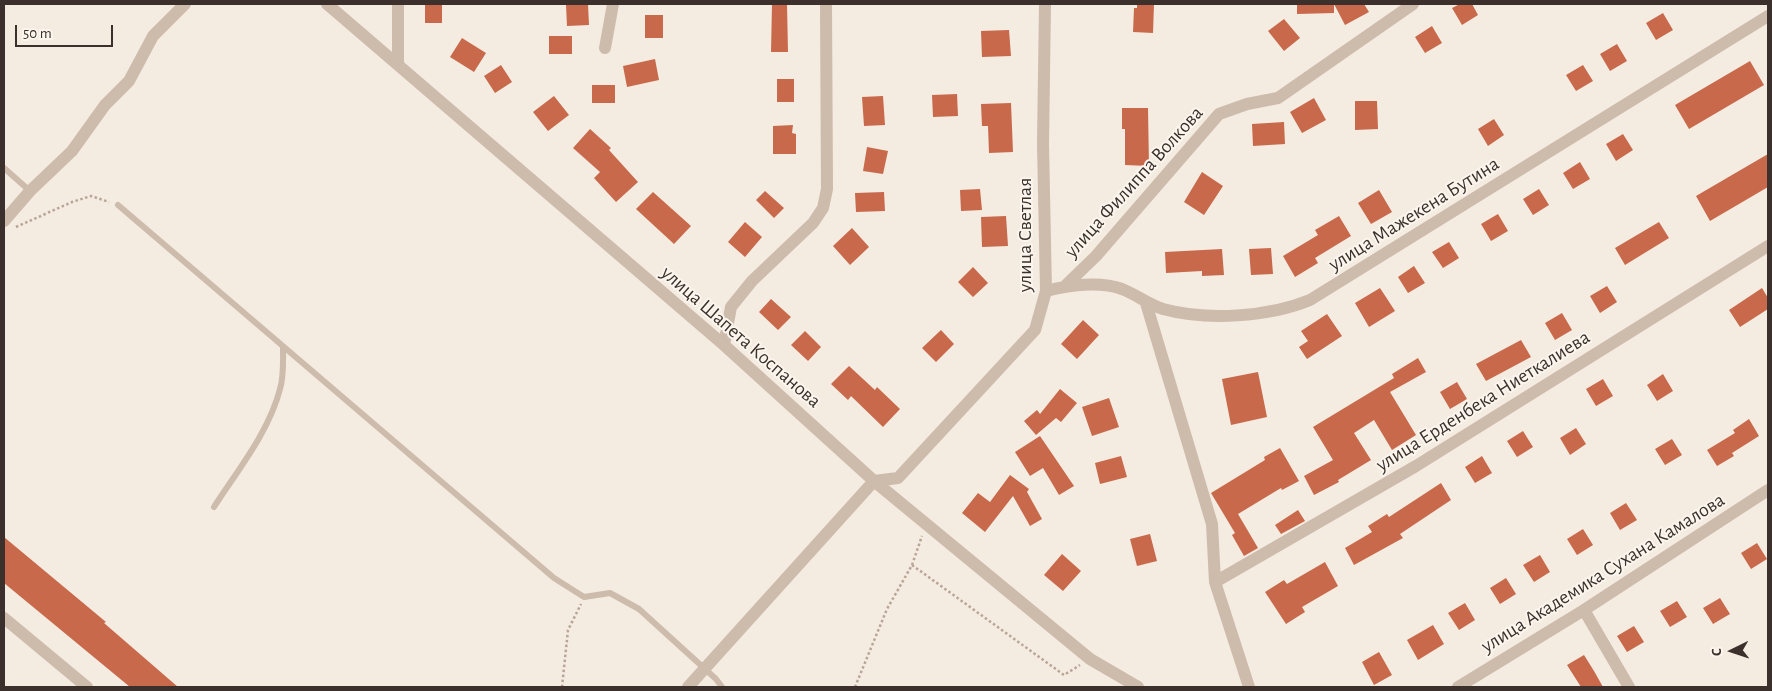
<!DOCTYPE html>
<meta charset="utf-8">
<style>
body{margin:0}
#map{position:relative;width:1772px;height:691px;overflow:hidden;background:#f4ebe1;font-family:"Alegreya Sans",sans-serif}
canvas{display:block}
.frame{position:absolute;inset:0;border:5px solid #3b302b;pointer-events:none}
.north{position:absolute;left:1707px;top:626px;width:50px;height:50px;-webkit-text-stroke:4px #fbf5ee;paint-order:stroke;rotate:266deg;font-size:14px;font-weight:700;line-height:20px;text-align:center;color:#3b302b}
.north::after{content:'';display:block;margin:auto;width:18px;height:22px;background:#3b302b;clip-path:polygon(50% 0,100% 100%,50% 72%,0 100%)}
.scale{position:absolute;left:15px;top:25px;width:98px;height:22px;box-sizing:border-box;border:2px solid #3b302b;border-top:0;padding-left:6px;font-size:15px;line-height:18px;white-space:nowrap;color:#3b302b;-webkit-text-stroke:4px #fbf5ee;paint-order:stroke}
</style>
<div id="map">
<canvas width="1772" height="691"></canvas>
<div class="frame"></div>
<div class="north">С</div>
<div class="scale">50 m</div>
</div>
<script>
const g = document.querySelector('canvas').getContext('2d');
g.lineJoin = 'round';
function fillPath(path, color) {
  g.fillStyle = color;
  g.fill(path, 'evenodd');
}
function stroke(path, color, width, dash) {
  g.strokeStyle = color;
  g.lineWidth = width;
  g.lineCap = dash ? 'butt' : 'round';
  g.setLineDash(dash || []);
  g.stroke(path);
}
function write(font, color, halo, rows, align = 'center') {
  g.font = font + ' "Alegreya Sans",sans-serif';
  g.lineWidth = 4;
  g.setLineDash([]);
  g.textBaseline = 'middle';
  g.strokeStyle = halo;
  g.fillStyle = color;
  for (const [text, x, y, turn = 0] of rows) {
    g.save();
    g.translate(x, y);
    g.rotate((+turn || 0) * Math.PI / 180);
    g.textAlign = isNaN(turn) ? turn : align;
    if (halo) g.strokeText(text, 0, 0);
    g.fillText(text, 0, 0);
    g.restore();
  }
}
const building = new Path2D(`
 M 425,4 L 442,4 L 442,23 L 425,23 Z
 M 577,4 L 588,4 L 589,25 L 567,26 L 566,5 Z
 M 772,4 L 787,4 L 788,52 L 771,52 Z
 M 1137,4 L 1154,4 L 1153,33 L 1133,32 L 1134,8 L 1137,8 Z
 M 1297,4 L 1334,4 L 1334,13 L 1297,14 Z
 M 1334,4 L 1364,4 L 1369,12 L 1345,25 Z
 M 1460,4 L 1472,4 L 1478,15 L 1462,25 L 1452,8 Z
 M 1663,13 L 1673,30 L 1656,40 L 1646,23 Z
 M 645,15 L 663,15 L 663,38 L 645,38 Z
 M 1284,19 L 1300,38 L 1284,51 L 1268,31 Z
 M 1432,26 L 1442,43 L 1425,53 L 1415,37 Z
 M 1009,30 L 1011,56 L 982,57 L 981,31 Z
 M 549,36 L 572,36 L 572,54 L 549,54 Z
 M 462,38 L 486,53 L 474,72 L 450,57 Z
 M 1617,44 L 1627,61 L 1610,71 L 1600,54 Z
 M 655,59 L 659,80 L 627,87 L 623,66 Z
 M 1750,61 L 1764,85 L 1689,129 L 1675,105 Z
 M 501,65 L 512,82 L 495,93 L 484,76 Z
 M 1583,65 L 1593,81 L 1576,91 L 1566,75 Z
 M 777,79 L 794,79 L 794,102 L 777,102 Z
 M 592,85 L 615,85 L 615,103 L 592,103 Z
 M 957,94 L 958,116 L 933,117 L 932,95 Z
 M 554,96 L 569,115 L 548,131 L 533,112 Z
 M 883,96 L 885,125 L 864,126 L 862,97 Z
 M 1314,98 L 1326,120 L 1302,133 L 1290,112 Z
 M 1355,101 L 1377,101 L 1378,129 L 1355,130 Z
 M 1011,103 L 1013,152 L 989,153 L 988,126 L 982,126 L 981,104 Z
 M 1122,108 L 1148,108 L 1149,166 L 1125,165 L 1125,129 L 1122,129 Z
 M 1494,119 L 1504,135 L 1488,146 L 1478,129 Z
 M 1284,122 L 1285,144 L 1253,146 L 1252,124 Z
 M 793,125 L 792,133 L 796,134 L 796,154 L 773,154 L 773,126 Z
 M 590,129 L 611,148 L 609,150 L 638,182 L 616,202 L 594,178 L 600,172 L 573,148 Z
 M 1623,134 L 1633,150 L 1616,161 L 1606,144 Z
 M 867,147 L 888,151 L 883,174 L 863,171 Z
 M 1768,154 L 1768,187 L 1710,221 L 1696,196 Z
 M 1580,162 L 1590,179 L 1573,189 L 1563,173 Z
 M 1202,172 L 1223,186 L 1204,215 L 1184,202 Z
 M 980,189 L 982,210 L 961,211 L 960,190 Z
 M 1539,189 L 1549,205 L 1533,215 L 1523,199 Z
 M 1379,190 L 1392,212 L 1371,224 L 1358,203 Z
 M 765,191 L 784,208 L 774,218 L 756,200 Z
 M 653,192 L 691,226 L 674,244 L 636,209 Z
 M 884,192 L 885,211 L 856,212 L 855,193 Z
 M 1498,214 L 1508,231 L 1491,241 L 1481,224 Z
 M 1006,216 L 1008,246 L 982,247 L 981,217 Z
 M 1339,216 L 1351,236 L 1315,258 L 1318,263 L 1295,277 L 1283,256 L 1318,235 L 1315,230 Z
 M 745,222 L 762,237 L 745,257 L 728,242 Z
 M 1659,222 L 1669,238 L 1625,265 L 1615,248 Z
 M 852,228 L 869,247 L 850,265 L 833,246 Z
 M 1449,242 L 1459,258 L 1443,268 L 1432,252 Z
 M 1271,248 L 1273,274 L 1251,275 L 1249,249 Z
 M 1222,249 L 1224,275 L 1202,276 L 1202,271 L 1166,273 L 1165,252 Z
 M 1414,266 L 1425,283 L 1408,293 L 1398,277 Z
 M 973,267 L 988,283 L 973,297 L 958,282 Z
 M 1607,286 L 1617,302 L 1600,313 L 1590,296 Z
 M 1380,288 L 1395,311 L 1369,327 L 1355,303 Z
 M 1762,288 L 1768,298 L 1768,309 L 1740,327 L 1729,310 Z
 M 771,299 L 791,317 L 778,330 L 759,312 Z
 M 1562,313 L 1572,330 L 1555,340 L 1545,323 Z
 M 1327,314 L 1342,336 L 1307,359 L 1299,347 L 1308,341 L 1301,331 Z
 M 1083,320 L 1099,335 L 1077,359 L 1061,344 Z
 M 941,330 L 954,344 L 936,362 L 922,348 Z
 M 805,331 L 821,347 L 808,361 L 791,345 Z
 M 1521,340 L 1531,357 L 1486,381 L 1476,364 Z
 M 1418,358 L 1426,372 L 1390,392 L 1416,435 L 1392,450 L 1374,420 L 1354,433 L 1371,460 L 1338,480 L 1339,482 L 1314,495 L 1304,476 L 1333,460 L 1313,427 L 1394,378 L 1392,374 Z
 M 849,366 L 875,390 L 877,387 L 900,409 L 883,427 L 851,396 L 848,400 L 831,384 Z
 M 1258,372 L 1267,417 L 1231,425 L 1222,379 Z
 M 1663,374 L 1673,391 L 1657,401 L 1647,385 Z
 M 1603,379 L 1613,396 L 1596,406 L 1586,389 Z
 M 1457,382 L 1467,399 L 1450,409 L 1440,392 Z
 M 1060,389 L 1077,403 L 1061,422 L 1056,418 L 1036,435 L 1024,421 L 1037,410 L 1040,414 Z
 M 1109,398 L 1119,427 L 1092,436 L 1082,407 Z
 M 1749,419 L 1759,436 L 1732,453 L 1734,456 L 1717,466 L 1707,450 L 1735,433 L 1733,430 Z
 M 1576,428 L 1586,444 L 1570,455 L 1560,438 Z
 M 1523,431 L 1533,447 L 1517,457 L 1507,441 Z
 M 1040,436 L 1074,486 L 1059,495 L 1043,468 L 1030,476 L 1015,452 Z
 M 1672,439 L 1682,455 L 1665,465 L 1655,449 Z
 M 1280,448 L 1299,481 L 1282,490 L 1281,488 L 1238,514 L 1258,548 L 1244,556 L 1232,535 L 1235,533 L 1211,493 L 1265,460 L 1264,457 Z
 M 1121,456 L 1127,477 L 1100,484 L 1095,463 Z
 M 1482,456 L 1492,473 L 1475,483 L 1465,467 Z
 M 1010,475 L 1029,489 L 1027,492 L 1042,519 L 1030,526 L 1013,496 L 985,532 L 962,513 L 978,493 L 990,502 Z
 M 1441,483 L 1451,500 L 1400,534 L 1403,538 L 1354,565 L 1345,548 L 1372,532 L 1368,526 L 1387,514 L 1389,517 Z
 M 1626,503 L 1637,520 L 1620,530 L 1610,513 Z
 M 1298,510 L 1305,521 L 1281,534 L 1275,525 Z
 M 1583,529 L 1593,545 L 1577,555 L 1567,539 Z
 M 1150,534 L 1157,561 L 1137,566 L 1130,539 Z
 M 4,537 L 106,622 L 104,623 L 178,687 L 130,687 L 4,583 Z
 M 1757,543 L 1767,559 L 1751,569 L 1741,553 Z
 M 1062,554 L 1081,571 L 1063,591 L 1044,575 Z
 M 1540,555 L 1550,572 L 1534,582 L 1523,565 Z
 M 1325,562 L 1338,586 L 1302,607 L 1305,612 L 1286,624 L 1265,592 L 1284,580 L 1287,584 Z
 M 1506,578 L 1516,594 L 1500,604 L 1490,588 Z
 M 1720,598 L 1730,614 L 1713,624 L 1703,608 Z
 M 1677,601 L 1687,617 L 1670,627 L 1660,611 Z
 M 1465,603 L 1475,620 L 1459,630 L 1448,613 Z
 M 1433,625 L 1444,644 L 1418,660 L 1407,640 Z
 M 1634,626 L 1644,642 L 1627,652 L 1617,636 Z
 M 1379,652 L 1392,675 L 1374,685 L 1362,662 Z
 M 1584,655 L 1594,671 L 1603,687 L 1581,687 L 1567,665 Z`);
const path = new Path2D(`
 M 16,227 L 72,202 L 91,196 L 109,202
 M 912,565 L 1064,675 L 1080,665
 M 562,687 L 568,630 L 581,604
 M 855,687 L 887,609 L 912,565 L 922,536`);
const service = new Path2D(`
 M 4,168 L 30,191
 M 118,205 L 554,578 L 584,597 L 610,593 L 639,609 L 716,679 L 722,687
 M 214,507 C 237,471 269,432 280,389 C 284,376 283,361 283,347`);
const minor = new Path2D(`
 M 327,4 L 724,345 L 874,481 L 1090,659 L 1138,687
 M 605,48 L 613,4
 M 398,65 L 398,4
 M 4,221 L 30,191 L 72,151 L 105,105 L 129,81 L 153,36 L 185,4
 M 1064,287 L 1096,256 L 1219,114 L 1247,104 L 1278,98 L 1413,4
 M 1046,291 C 1069,285 1100,281 1122,289 C 1137,295 1148,304 1163,309 C 1207,321 1269,317 1310,300 L 1768,16
 M 1146,303 L 1212,524 L 1215,582 L 1249,687
 M 724,345 L 731,307 L 752,281 L 813,223 L 823,208 L 827,189 L 826,4
 M 1215,582 L 1416,466 L 1768,246
 M 1584,610 L 1629,687
 M 4,618 L 87,687
 M 688,687 L 874,481 L 898,478 L 1035,330 L 1046,291 L 1043,144 L 1045,4
 M 1458,687 L 1584,610 L 1768,490`);
const streetNames = [
 ["улица Филиппа Волкова",1134,182,-48],
 ["улица Мажекена Бутина",1414,214,-32],
 ["улица Светлая",1025,235,-90],
 ["улица Шапета Коспанова",741,337,41],
 ["улица Ерденбека Ниеткалиева",1483,401,-32],
 ["улица Академика Сухана Камалова",1603,573,-32]
];
fillPath(building, '#c8694b');
stroke(path, '#b9a596', 2.5, [2.5, 2.5]);
stroke(service, '#cdbbac', 6);
stroke(minor, '#cdbbac', 12);
write('20px', '#3b302b', '#fbf5ee', streetNames);
</script>
